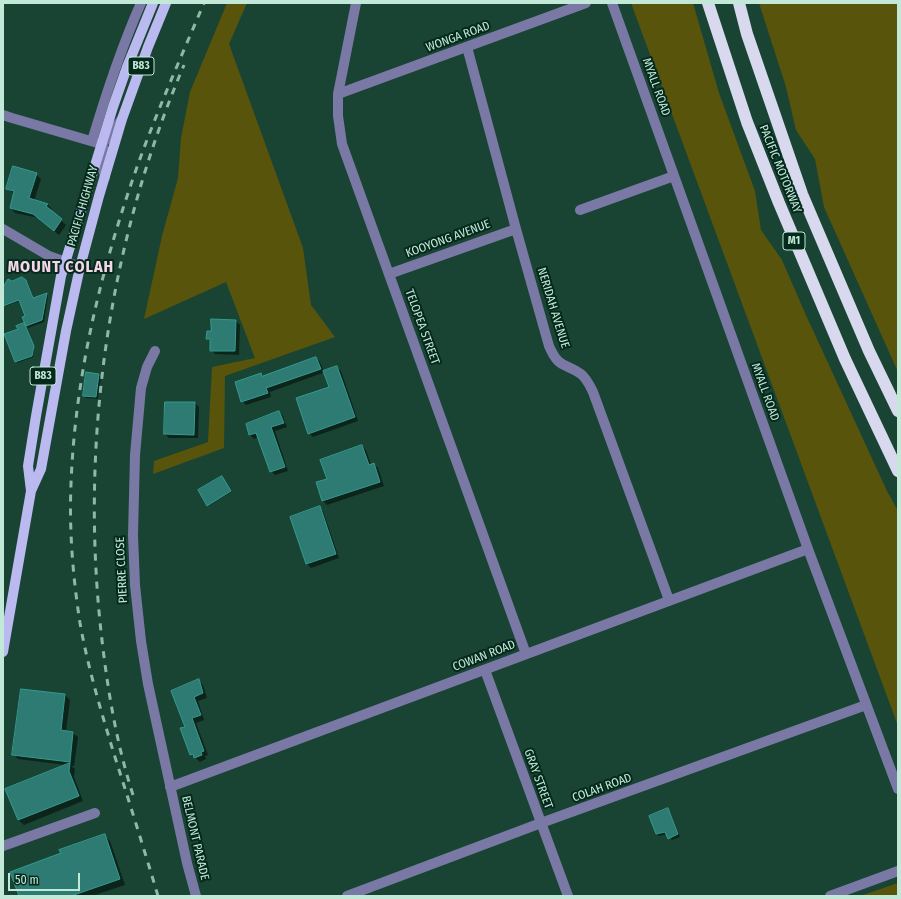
<!DOCTYPE html>
<style>
body{margin:0}
#map{position:relative;width:901px;height:899px;overflow:hidden;background:#194433;font-family:"Fira Sans Condensed",sans-serif}
canvas{display:block}
.frame{position:absolute;inset:0;border:4px solid #c2e9d7;pointer-events:none}
.scale{position:absolute;left:8px;top:873px;width:72px;height:18px;box-sizing:border-box;border:2px solid #c2e9d7;border-top:0;padding-left:5px;font-size:12px;line-height:14px;white-space:nowrap;color:#c2e9d7;-webkit-text-stroke:3px #05291c;paint-order:stroke}
</style>
<div id="map">
<canvas width="901" height="899"></canvas>
<div class="frame"></div>
<div class="scale">50 m</div>
</div>
<script>
const g = document.querySelector('canvas').getContext('2d');
g.lineJoin = 'round';
function fillPath(path, color) {
  g.fillStyle = color;
  g.fill(path, 'evenodd');
}
function stroke(path, color, width, dash) {
  g.strokeStyle = color;
  g.lineWidth = width;
  g.lineCap = dash ? 'butt' : 'round';
  g.setLineDash(dash || []);
  g.stroke(path);
}
function write(font, color, halo, rows, align = 'center') {
  g.font = font + ' "Fira Sans Condensed",sans-serif';
  g.lineWidth = 4;
  g.setLineDash([]);
  g.textBaseline = 'middle';
  g.strokeStyle = halo;
  g.fillStyle = color;
  for (const [text, x, y, turn = 0] of rows) {
    g.save();
    g.translate(x, y);
    g.rotate((+turn || 0) * Math.PI / 180);
    g.textAlign = isNaN(turn) ? turn : align;
    if (halo) g.strokeText(text, 0, 0);
    g.fillText(text, 0, 0);
    g.restore();
  }
}
const green = new Path2D(`
 M 227,3 L 247,3 L 229,44 L 303,248 L 311,305 L 335,337 L 225,376 L 224,448 L 153,474 L 154,461 L 208,442 L 212,367 L 255,358 L 226,282 L 144,319 L 162,236 L 178,178 L 181,138 L 190,92 Z
 M 631,3 L 693,3 L 719,93 L 755,191 L 761,230 L 782,260 L 805,313 L 887,491 L 898,511 L 898,726 Z
 M 759,3 L 898,3 L 898,372 L 824,207 L 815,159 L 796,130 L 786,87 Z
 M 898,883 L 898,896 L 860,896 Z`);
const shadow = new Path2D(`
 M 36,174 L 41,179 L 34,201 L 47,204 L 52,209 L 51,211 L 66,225 L 59,235 L 39,218 L 15,213 L 11,208 L 14,194 L 7,188 Z
 M 26,281 L 28,283 L 34,299 L 47,294 L 48,296 L 44,322 L 28,328 L 27,326 L 26,317 L 20,301 L 6,306 L 3,301 L 3,288 L 12,283 Z
 M 236,321 L 240,325 L 239,355 L 215,354 L 211,350 L 211,342 L 207,338 Z
 M 24,324 L 34,348 L 33,357 L 17,363 L 19,329 Z
 M 316,358 L 320,362 L 324,372 L 337,367 L 341,371 L 358,421 L 313,437 L 309,433 L 330,388 L 325,372 L 270,392 L 271,397 L 246,405 L 242,401 L 261,374 L 264,376 Z
 M 99,375 L 101,377 L 98,399 L 86,398 L 84,395 Z
 M 166,403 L 195,403 L 199,407 L 198,438 L 169,438 L 165,434 Z
 M 279,412 L 283,416 L 287,427 L 275,431 L 288,471 L 275,475 L 271,471 L 259,437 L 254,439 L 250,435 L 247,424 Z
 M 362,446 L 366,450 L 371,465 L 374,464 L 378,468 L 384,486 L 327,505 L 323,501 L 328,479 Z
 M 222,478 L 231,492 L 209,506 L 208,505 Z
 M 319,507 L 323,511 L 339,558 L 311,568 L 307,564 Z
 M 199,681 L 203,685 L 207,698 L 198,701 L 204,720 L 196,723 L 208,755 L 205,756 L 206,759 L 200,762 L 191,754 L 186,727 L 172,691 Z
 M 65,695 L 70,700 L 66,732 L 73,733 L 78,737 L 74,766 L 71,766 L 75,769 L 74,777 L 83,801 L 24,825 L 18,820 L 66,765 L 18,759 L 13,754 Z
 M 668,809 L 670,812 L 680,837 L 672,840 L 667,834 L 659,836 L 657,834 Z
 M 105,836 L 110,841 L 125,885 L 92,896 L 20,896 Z`);
const building = new Path2D(`
 M 13,166 L 37,173 L 29,198 L 48,204 L 46,206 L 62,219 L 54,231 L 33,214 L 10,208 L 14,191 L 6,189 Z
 M 22,277 L 26,280 L 33,298 L 47,293 L 42,320 L 26,326 L 22,317 L 25,316 L 19,300 L 3,306 L 3,287 L 8,279 L 12,281 Z
 M 211,319 L 236,320 L 235,351 L 210,351 L 210,339 L 206,339 L 207,331 L 211,331 Z
 M 24,323 L 34,346 L 32,356 L 15,362 L 4,334 L 18,329 L 16,326 Z
 M 316,357 L 321,369 L 266,388 L 268,393 L 241,402 L 235,382 L 261,373 L 262,376 Z
 M 337,366 L 355,417 L 308,434 L 296,398 L 329,387 L 323,371 Z
 M 86,372 L 99,374 L 96,397 L 83,396 Z
 M 165,402 L 195,402 L 194,435 L 164,434 Z
 M 279,411 L 284,423 L 271,427 L 285,467 L 270,472 L 256,433 L 249,435 L 246,424 Z
 M 362,445 L 369,465 L 374,463 L 380,482 L 322,501 L 316,482 L 327,479 L 320,460 Z
 M 222,476 L 231,491 L 207,506 L 198,490 Z
 M 320,506 L 336,554 L 306,564 L 290,517 Z
 M 199,679 L 203,693 L 194,697 L 201,715 L 192,718 L 204,751 L 201,752 L 202,755 L 194,758 L 193,754 L 190,755 L 180,728 L 185,727 L 171,691 Z
 M 21,689 L 65,694 L 61,730 L 73,732 L 70,762 L 12,755 Z
 M 70,763 L 69,771 L 79,796 L 18,820 L 5,789 Z
 M 668,808 L 678,834 L 668,839 L 665,832 L 656,834 L 649,816 Z
 M 105,834 L 120,879 L 71,896 L 19,896 L 10,872 L 61,853 L 59,850 Z`);
const minor = new Path2D(`
 M 356,3 L 338,94 L 338,116 L 342,144 L 526,654
 M 612,3 L 808,549 L 898,789
 M 467,47 L 516,229 L 549,346 C 559,369 564,362 581,374 C 587,379 590,386 593,392 L 669,600
 M 338,94 L 586,3
 M 3,115 L 12,118 L 101,144 L 104,149 L 102,164 L 105,177
 M 92,141 C 106,94 121,48 141,3
 M 101,144 C 110,139 115,127 122,119
 M 580,210 L 674,176
 M 3,229 L 49,256 L 80,267
 M 389,274 L 516,229
 M 155,351 L 147,367 L 141,388 L 135,455 L 133,535 L 135,585 L 141,641 L 148,684 L 187,863 L 196,896
 M 485,670 L 568,896
 M 170,787 L 808,549
 M 3,846 L 95,813
 M 347,896 L 541,823 L 866,705
 M 830,896 L 898,871`);
const major = new Path2D(`
 M 31,491 L 28,466 L 36,416 L 61,276 L 113,107 L 127,67 L 153,3
 M 3,652 L 31,491 L 41,469 L 66,331 L 80,267 L 99,196 L 122,119 L 148,47 L 166,3`);
const highway = new Path2D(`
 M 708,3 L 747,122 L 779,203 L 845,359 L 898,471
 M 739,3 L 747,34 L 802,194 L 869,351 L 898,411`);
const rail = new Path2D(`
 M 133,795 C 115,739 106,680 100,622 C 81,433 110,239 184,65
 M 158,896 C 144,849 129,801 114,754 C 101,711 88,668 80,623 C 73,578 69,530 71,484 C 75,376 101,269 137,167 C 157,111 181,57 204,3`);
const shields = [
 [141,66,26],
 [794,241,22],
 [43,376,26]
];
const shieldNames = [
 ["B83",141,66],
 ["M1",794,241],
 ["B83",43,376]
];
const streetNames = [
 ["WONGA ROAD",458,37,-20],
 ["MYALL ROAD",656,87,70],
 ["PACIFIC MOTORWAY",780,169,68],
 ["PACIFIC HIGHWAY",83,206,-74],
 ["KOOYONG AVENUE",448,239,-20],
 ["NERIDAH AVENUE",553,308,73],
 ["TELOPEA STREET",422,327,70],
 ["MYALL ROAD",765,392,70],
 ["PIERRE CLOSE",122,570,-93],
 ["COWAN ROAD",484,656,-21],
 ["GRAY STREET",538,779,70],
 ["COLAH ROAD",602,788,-20],
 ["BELMONT PARADE",195,838,77]
];
const districtNames = [
 ["MOUNT COLAH",61,268]
];
fillPath(green, '#59540b');
fillPath(shadow, '#0007');
fillPath(building, '#2e7b73');
stroke(building, '#339b90', 1);
stroke(minor, '#7a79a5', 10);
stroke(major, '#bbbaf0', 10);
stroke(highway, '#d8d8ee', 12);
stroke(rail, '#90b8a7', 3, [7, 7]);
for (const [x, y, w] of shields) {
  const box = new Path2D();
  box.roundRect(x - w / 2, y - 9, w, 18, 3);
  g.fillStyle = '#05291c';
  g.fill(box);
  stroke(box, '#c2e9d7', 1);
}
write('bold 11px', '#c2e9d7', null, shieldNames);
write('12px', '#c2e9d7', '#05291c', streetNames);
g.letterSpacing = '1px';
write('bold 16px', '#f6d7e7', '#05291c', districtNames);
g.letterSpacing = '0px';
</script>
